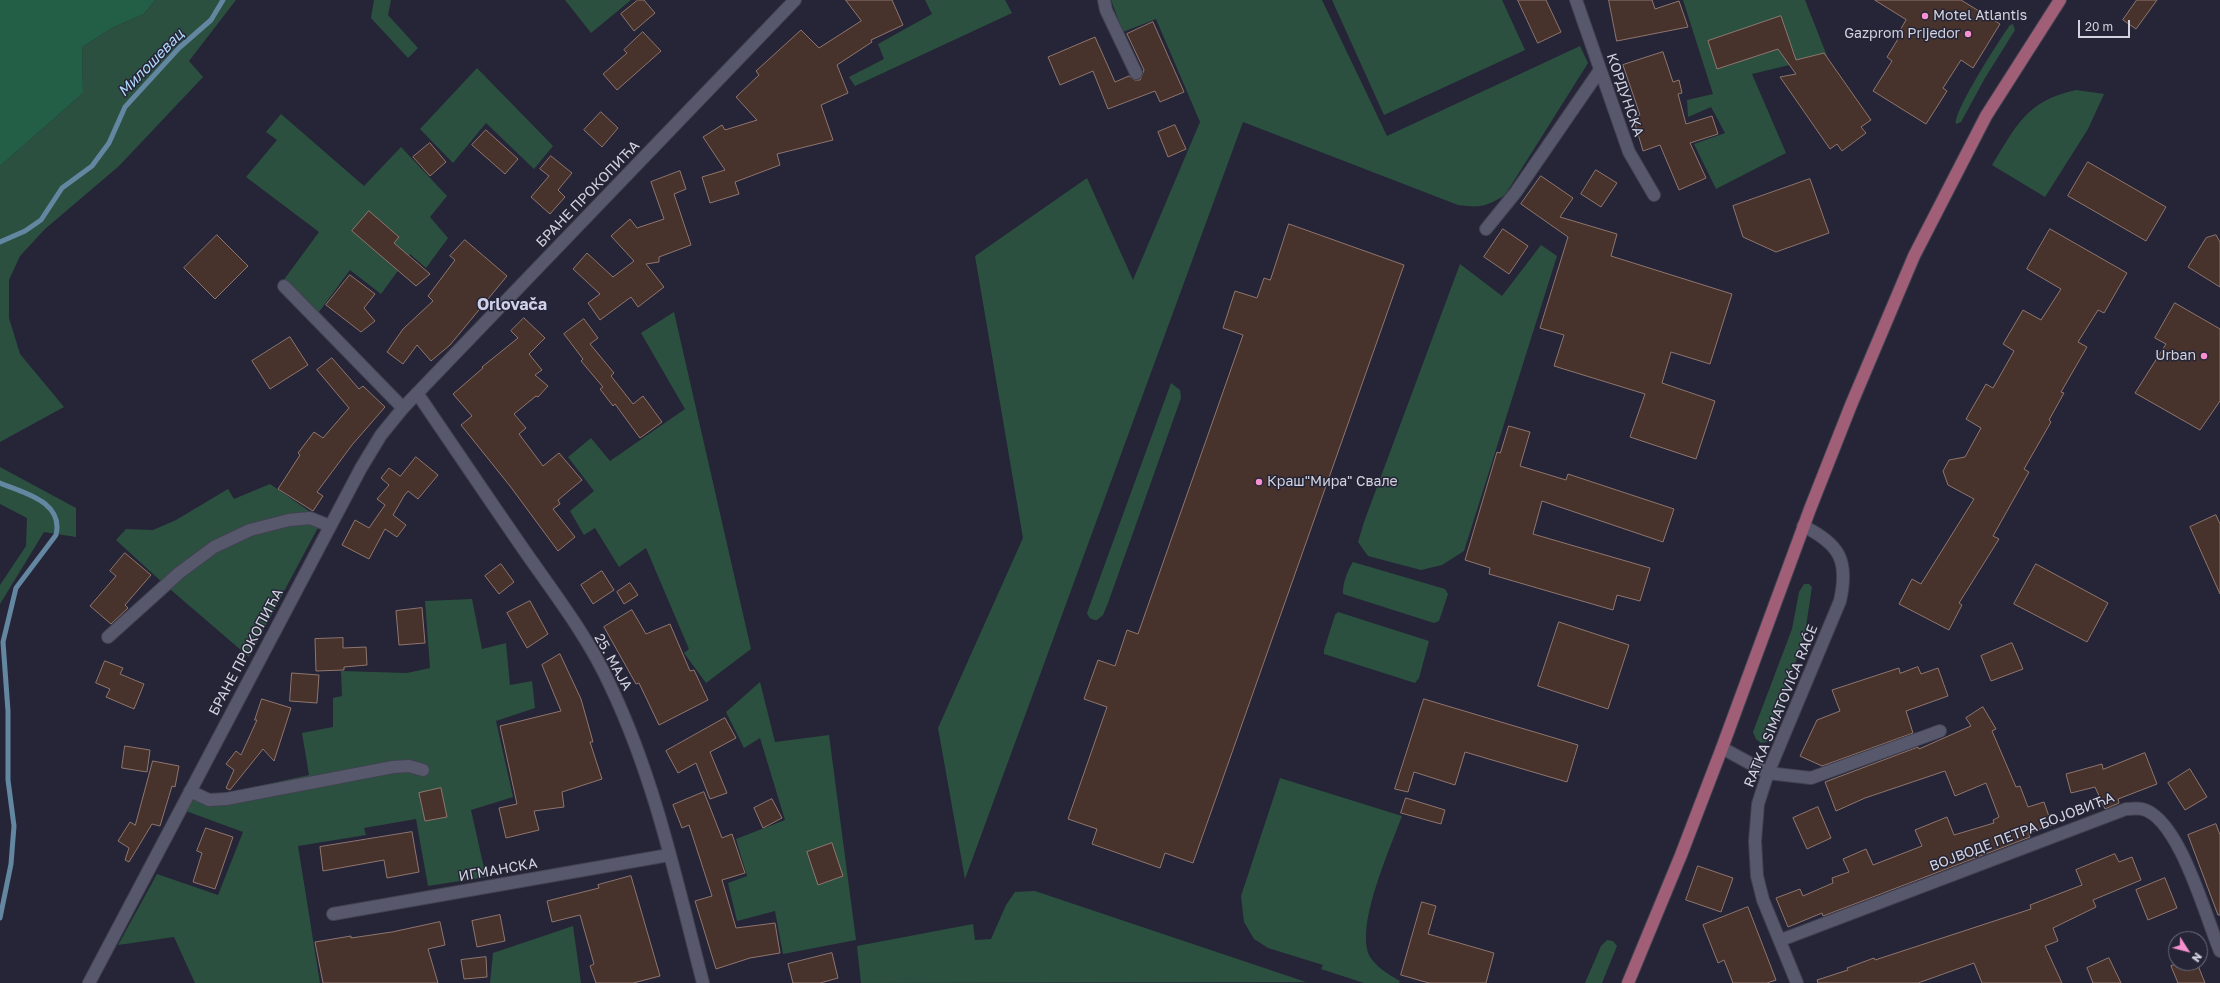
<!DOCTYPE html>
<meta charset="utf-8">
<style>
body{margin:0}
#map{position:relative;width:2220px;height:983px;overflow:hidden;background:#252537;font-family:"Golos Text",sans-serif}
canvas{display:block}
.north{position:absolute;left:2168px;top:931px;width:40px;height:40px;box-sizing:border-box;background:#252537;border:1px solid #6a6b7a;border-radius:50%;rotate:126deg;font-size:11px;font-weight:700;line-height:16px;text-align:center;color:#d2d3df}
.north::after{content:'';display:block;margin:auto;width:14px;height:18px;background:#f790ce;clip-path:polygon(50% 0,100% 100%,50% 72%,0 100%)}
.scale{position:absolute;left:2078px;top:20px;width:52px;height:18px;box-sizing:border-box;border:2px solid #d2d3df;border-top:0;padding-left:5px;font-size:12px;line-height:14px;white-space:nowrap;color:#d2d3df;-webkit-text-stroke:3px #252537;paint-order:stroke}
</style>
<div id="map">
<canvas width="2220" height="983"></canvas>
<div class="north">N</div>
<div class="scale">20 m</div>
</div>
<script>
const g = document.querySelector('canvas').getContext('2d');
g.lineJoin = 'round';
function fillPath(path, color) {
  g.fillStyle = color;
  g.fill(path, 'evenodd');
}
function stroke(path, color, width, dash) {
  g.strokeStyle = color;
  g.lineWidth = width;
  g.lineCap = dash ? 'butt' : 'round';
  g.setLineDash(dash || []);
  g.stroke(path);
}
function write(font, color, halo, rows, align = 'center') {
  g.font = font + ' "Golos Text",sans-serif';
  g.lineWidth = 3;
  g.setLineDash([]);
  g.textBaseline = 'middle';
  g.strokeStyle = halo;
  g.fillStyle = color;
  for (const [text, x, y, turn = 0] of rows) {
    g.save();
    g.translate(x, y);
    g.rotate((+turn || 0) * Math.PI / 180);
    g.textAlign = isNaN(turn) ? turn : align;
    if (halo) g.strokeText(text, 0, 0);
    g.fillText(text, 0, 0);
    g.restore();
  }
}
const green = new Path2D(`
 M 155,0 L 236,0 L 189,61 L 203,77 L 119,166 L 45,229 L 20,256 L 9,280 L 9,318 L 20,354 L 64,407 L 0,442 L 0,166 L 83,93 L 82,47 L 114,27 L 144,14 Z
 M 374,0 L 391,0 L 388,15 L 418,48 L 408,58 L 371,18 Z
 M 565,0 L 631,0 L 591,33 Z
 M 925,0 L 1005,0 L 1012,13 L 855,86 L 849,77 L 884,59 L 878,44 L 932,14 Z
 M 1111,0 L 1322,0 L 1387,136 L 1580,46 L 1588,63 L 1505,195 C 1486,207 1480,208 1458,205 L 1243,122 L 965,879 L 938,728 L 1023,538 L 975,256 L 1087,178 L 1133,280 L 1200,122 L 1156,19 L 1123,32 Z
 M 1332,0 L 1502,0 L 1525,50 L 1384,115 Z
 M 1683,0 L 1805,0 L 1827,56 L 1752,74 L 1786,153 L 1716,189 L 1694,144 L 1725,133 L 1711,107 L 1688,117 L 1687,100 L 1713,94 Z
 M 2013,24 L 2015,30 L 1985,78 L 1961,122 L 1956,124 C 1953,112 2000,39 2010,25 Z
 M 477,68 L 553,146 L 534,169 L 486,123 L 453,163 L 420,129 Z
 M 2076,90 L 2104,94 L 2088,129 L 2045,197 L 1992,165 C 2017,125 2026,101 2076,90 Z
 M 281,114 L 364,186 L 401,147 L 447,196 L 430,217 L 448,238 L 426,268 L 410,254 L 381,294 L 350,270 L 313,320 L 283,281 L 319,232 L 246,177 L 277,140 L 266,132 Z
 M 1541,245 L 1557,256 L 1464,551 L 1442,565 L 1421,570 L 1368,556 L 1358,542 L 1364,522 L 1460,264 L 1502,296 Z
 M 674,312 L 751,649 L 706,683 L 684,653 L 689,649 L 646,548 L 619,567 L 595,528 L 584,535 L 570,511 L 594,491 L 568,457 L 591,438 L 610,461 L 685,409 L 641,333 Z
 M 1171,383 L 1180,390 L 1181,398 L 1108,603 L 1103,615 L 1097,620 C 1091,620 1089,618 1087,613 Z
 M 0,467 L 76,508 L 76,537 L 44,532 L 0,604 L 0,585 L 26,546 L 27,518 L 0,504 Z
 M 270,484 L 322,520 L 249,657 L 164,584 L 116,540 L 126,529 L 153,530 L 176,520 L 228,489 L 234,499 Z
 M 1353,562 L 1445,589 L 1448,594 L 1439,621 L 1434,623 L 1343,594 C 1342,585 1348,569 1353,562 Z
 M 1804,584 L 1809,584 L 1812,587 L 1805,633 L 1773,732 L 1767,742 L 1761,743 L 1756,739 L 1753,732 L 1792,629 L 1799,592 Z
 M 472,599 L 482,649 L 506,643 L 510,685 L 532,681 L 535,708 L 496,721 L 513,797 L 471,810 L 486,877 L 428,886 L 416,819 L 364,828 L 366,835 L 298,846 L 320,983 L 195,983 L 174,937 L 118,945 L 157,874 L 218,895 L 243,832 L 186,811 L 198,791 L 217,795 L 309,775 L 302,733 L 333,727 L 333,698 L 342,696 L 341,671 L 407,673 L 430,668 L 425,601 Z
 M 1338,612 L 1429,641 L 1419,678 L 1415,683 L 1324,654 L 1324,650 L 1335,615 Z
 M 760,682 L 775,742 L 829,735 L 856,940 L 783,954 L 775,911 L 737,921 L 728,883 L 747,876 L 736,839 L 785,820 L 760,738 L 744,748 L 726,712 Z
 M 1280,778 L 1402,816 C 1390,849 1360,915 1367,949 C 1370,964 1388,974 1400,981 L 1399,983 L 1364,983 L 1321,969 L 1323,965 L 1268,948 L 1254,939 L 1244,922 L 1241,896 Z
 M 1035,891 L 1306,982 L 861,983 L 857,946 L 973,924 L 975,940 L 991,939 L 1006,905 L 1015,892 Z
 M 573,926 L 581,983 L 490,983 L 493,953 Z
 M 1607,940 L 1613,941 L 1617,946 L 1602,983 L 1585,983 L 1601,946 Z`);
const forest = new Path2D(`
 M 0,0 L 155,0 L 144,14 L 114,27 L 82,47 L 83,93 L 0,166 Z`);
const stream = new Path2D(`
 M 0,242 L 25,231 L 41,220 L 62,188 L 92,166 L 109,143 L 125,107 L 179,48 L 211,20 L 223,0
 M 0,483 C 23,493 64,501 56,535 L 16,588 L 3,642 L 8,711 L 8,780 L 14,826 L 11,864 L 0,918`);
const building = new Path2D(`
 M 638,0 L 644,0 L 655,13 L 634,31 L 621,14 Z
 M 846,0 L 892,0 L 903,25 L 871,40 L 872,42 L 837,65 L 848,93 L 821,105 L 833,140 L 777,154 L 780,165 L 735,182 L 739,194 L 710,203 L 702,177 L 725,170 L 703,137 L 722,125 L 725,130 L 757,120 L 736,97 L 759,75 L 756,71 L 801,30 L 819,48 L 861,21 Z
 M 1518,0 L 1546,0 L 1561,32 L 1538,43 Z
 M 1609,0 L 1652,0 L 1655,9 L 1679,1 L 1688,27 L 1617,41 Z
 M 1875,0 L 1961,0 L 2000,24 L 1973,68 L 1961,60 L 1943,88 L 1947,91 L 1926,124 L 1873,91 L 1892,61 L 1887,57 L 1901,34 L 1899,32 L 1906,20 Z
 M 2137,0 L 2157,0 L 2136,29 L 2123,20 Z
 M 1781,16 L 1796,60 L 1824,53 L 1871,120 L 1861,127 L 1866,133 L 1842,151 L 1837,144 L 1830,149 L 1780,77 L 1796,74 L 1778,49 L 1717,69 L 1708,41 Z
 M 1153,22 L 1184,92 L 1160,102 L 1155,91 L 1108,109 L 1093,71 L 1060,85 L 1048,57 L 1095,37 L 1115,82 L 1129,76 L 1135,80 L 1140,80 L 1144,70 L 1127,34 Z
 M 643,32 L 661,51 L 617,90 L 603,74 L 627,53 L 624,50 Z
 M 1663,52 L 1673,82 L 1679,80 L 1682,93 L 1678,94 L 1686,124 L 1712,116 L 1718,134 L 1690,143 L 1706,178 L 1679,190 L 1660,145 L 1643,151 L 1633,117 L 1640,115 L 1623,65 Z
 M 601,112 L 618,128 L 602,147 L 584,130 Z
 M 1175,125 L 1186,149 L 1168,157 L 1158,132 Z
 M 486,130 L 518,159 L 505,174 L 472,145 Z
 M 430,143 L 446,162 L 430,176 L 413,157 Z
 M 551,156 L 572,173 L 558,190 L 565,197 L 550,214 L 531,197 L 549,176 L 540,169 Z
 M 2088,162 L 2166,207 L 2146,241 L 2068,196 Z
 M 1596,170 L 1617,183 L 1601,207 L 1581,194 Z
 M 680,171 L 686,189 L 674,194 L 691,245 L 659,257 L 659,262 L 646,264 L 664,287 L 638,307 L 631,297 L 600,320 L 588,303 L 600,294 L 573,269 L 587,253 L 613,277 L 634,261 L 611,236 L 630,219 L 637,228 L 664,219 L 651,182 Z
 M 1541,176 L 1573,198 L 1560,217 L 1617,234 L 1611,256 L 1732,294 L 1710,364 L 1671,352 L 1662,383 L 1715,401 L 1696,459 L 1630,437 L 1645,394 L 1554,366 L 1564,335 L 1540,328 L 1568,237 L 1521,204 Z
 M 1810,179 L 1829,233 L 1776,252 L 1743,237 L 1733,206 Z
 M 369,211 L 399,237 L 394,243 L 430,274 L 416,286 L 352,231 Z
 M 1289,224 L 1404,265 L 1193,863 L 1165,853 L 1160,868 L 1092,844 L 1097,829 L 1068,819 L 1107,707 L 1084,699 L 1098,660 L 1115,666 L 1127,630 L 1138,634 L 1243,335 L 1223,328 L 1235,291 L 1257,298 L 1264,278 L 1270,280 Z
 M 1503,229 L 1528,246 L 1509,274 L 1484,257 Z
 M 2050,229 L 2127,273 L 2104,313 L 2098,310 L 2078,342 L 2087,347 L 2061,392 L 2064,393 L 2049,420 L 2051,422 L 2024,469 L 2029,472 L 1993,536 L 1999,539 L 1959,603 L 1962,605 L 1949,630 L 1899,604 L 1912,579 L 1921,584 L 1974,499 L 1948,485 L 1943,471 L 1949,460 L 1965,457 L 1981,428 L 1966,419 L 1986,384 L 1993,388 L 2014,351 L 2003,344 L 2023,310 L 2041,320 L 2061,289 L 2027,269 Z
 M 217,235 L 248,266 L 215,299 L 184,268 Z
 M 2216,235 L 2220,242 L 2220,287 L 2188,267 L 2206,238 Z
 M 465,240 L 507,276 L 450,345 L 431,361 L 417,345 L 403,364 L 387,352 L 403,329 L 433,301 L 428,296 L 455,260 L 450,256 Z
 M 350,275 L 375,294 L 364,308 L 375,321 L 361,332 L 326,305 Z
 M 2175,303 L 2220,329 L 2220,401 L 2200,430 L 2135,393 L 2166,344 L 2155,338 Z
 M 524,318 L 545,338 L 529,354 L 542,370 L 535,375 L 548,386 L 538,397 L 536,396 L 514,414 L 526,428 L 519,434 L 543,466 L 559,453 L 582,480 L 558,500 L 560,504 L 553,509 L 575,537 L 558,551 L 510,486 L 461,425 L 472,416 L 453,394 L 483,368 L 482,367 L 518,338 L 511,331 Z
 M 584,319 L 598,338 L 590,344 L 614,373 L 611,376 L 633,404 L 643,396 L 662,422 L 640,438 L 615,404 L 613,406 L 600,389 L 603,387 L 581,361 L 583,359 L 564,334 Z
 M 290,337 L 308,365 L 270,389 L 252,361 Z
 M 332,358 L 359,389 L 363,386 L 385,407 L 352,445 L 317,492 L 323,496 L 313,511 L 278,489 L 300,455 L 298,453 L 314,432 L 323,438 L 349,408 L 317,370 Z
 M 1509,426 L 1530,432 L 1520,466 L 1566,480 L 1568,474 L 1674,509 L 1663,542 L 1542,501 L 1533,534 L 1650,568 L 1640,601 L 1617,595 L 1613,610 L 1489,574 L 1490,568 L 1465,560 L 1497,452 L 1500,453 Z
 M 416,457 L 438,475 L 418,499 L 408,491 L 404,496 L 393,515 L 406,525 L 397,537 L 385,529 L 369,559 L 342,545 L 355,520 L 369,528 L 385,505 L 377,499 L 389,485 L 381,478 L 389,468 L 400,476 Z
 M 2216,515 L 2220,524 L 2220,594 L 2190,527 Z
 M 125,553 L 151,575 L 125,605 L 128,608 L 111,624 L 90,606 L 116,576 L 110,571 Z
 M 501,564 L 514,582 L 499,594 L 485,576 Z
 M 2036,564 L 2108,603 L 2087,642 L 2014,604 Z
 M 602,571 L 614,590 L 593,604 L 581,585 Z
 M 630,583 L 638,595 L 624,604 L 617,592 Z
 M 530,601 L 548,634 L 527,648 L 507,613 Z
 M 422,608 L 425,643 L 399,645 L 396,611 Z
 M 632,610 L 646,634 L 670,624 L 690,671 L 694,670 L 708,700 L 659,725 L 639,683 L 636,684 L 604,627 Z
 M 1559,622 L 1629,645 L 1608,709 L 1538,686 Z
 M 343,638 L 343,648 L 366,647 L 367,665 L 344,667 L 344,670 L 316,671 L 315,639 Z
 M 2012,643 L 2023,669 L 1991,681 L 1981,656 Z
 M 560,654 L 581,699 L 593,742 L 590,742 L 602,779 L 562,792 L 564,807 L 534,811 L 539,830 L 506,838 L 499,808 L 517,804 L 500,726 L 561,711 L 542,665 Z
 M 105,661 L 123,668 L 120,674 L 144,684 L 134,709 L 106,697 L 110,689 L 96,683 Z
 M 1918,667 L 1921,674 L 1938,668 L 1948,696 L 1906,711 L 1913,733 L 1822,766 L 1800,756 L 1817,720 L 1840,711 L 1832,690 L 1899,668 L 1900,673 Z
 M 292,673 L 319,675 L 317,703 L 290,701 Z
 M 262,699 L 291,708 L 274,761 L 263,749 L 230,790 L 226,788 L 234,770 L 226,764 L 236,751 L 241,755 L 257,720 L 255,720 Z
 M 1424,699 L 1578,745 L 1567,782 L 1465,752 L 1455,785 L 1414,772 L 1408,792 L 1395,789 Z
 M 1983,707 L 1996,729 L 1992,731 L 2016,787 L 2020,786 L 2028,807 L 2044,802 L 2052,825 L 2028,833 L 2030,837 L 1823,916 L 1822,913 L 1788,927 L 1776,898 L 1800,889 L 1803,896 L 1833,883 L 1832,878 L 1849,872 L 1843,859 L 1866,849 L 1873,865 L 1922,846 L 1915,830 L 1947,817 L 1954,835 L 1994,823 L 1993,820 L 1999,817 L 1986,783 L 1955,796 L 1945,771 L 1865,798 L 1836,811 L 1825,782 L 1918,747 L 1919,749 L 1971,726 L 1966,718 Z
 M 725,718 L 736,738 L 710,752 L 727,793 L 710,799 L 696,763 L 678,773 L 666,751 Z
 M 125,746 L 150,750 L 147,772 L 122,768 Z
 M 2145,753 L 2157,784 L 2118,799 L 2119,803 L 2105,809 L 2095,787 L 2071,793 L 2066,774 L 2102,764 L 2103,769 Z
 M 153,761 L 179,766 L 175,787 L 172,786 L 160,826 L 152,824 L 129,862 L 125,860 L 129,848 L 118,841 L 130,822 L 135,825 Z
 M 2190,769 L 2207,797 L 2185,810 L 2168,783 Z
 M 441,788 L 447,817 L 425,821 L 419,793 Z
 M 704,792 L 722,838 L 732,834 L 745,873 L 722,880 L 736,928 L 775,923 L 780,953 L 750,958 L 716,969 L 695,901 L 712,896 L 689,825 L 682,828 L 673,805 Z
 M 1406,798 L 1445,810 L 1441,824 L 1401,813 Z
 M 772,799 L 782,818 L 763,828 L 754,808 Z
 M 1818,807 L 1831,838 L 1807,849 L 1793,818 Z
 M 2216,824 L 2220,835 L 2220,915 L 2218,915 L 2188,835 Z
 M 206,828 L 233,837 L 215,889 L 193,882 L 202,853 L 197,851 Z
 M 412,832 L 419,872 L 387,878 L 384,860 L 323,871 L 320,847 Z
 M 832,843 L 843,876 L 818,885 L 807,852 Z
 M 2115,854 L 2119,862 L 2132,857 L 2141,880 L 2093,900 L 2096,907 L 2053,928 L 2058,941 L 2045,946 L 2062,983 L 1982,983 L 1974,963 L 1918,983 L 1818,983 L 1817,980 L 1848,970 L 1847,968 L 1874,958 L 1875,960 L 2031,909 L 2030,905 L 2082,885 L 2076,870 Z
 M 1698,866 L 1733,878 L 1721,912 L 1686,900 Z
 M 631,876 L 660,976 L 633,983 L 596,983 L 590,966 L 594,964 L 580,915 L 552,922 L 547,901 L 599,888 L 598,885 Z
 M 2165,878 L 2177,908 L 2148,920 L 2136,890 Z
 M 1422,902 L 1436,906 L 1428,934 L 1494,953 L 1486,983 L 1429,983 L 1401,975 Z
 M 1748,907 L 1776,980 L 1767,983 L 1733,983 L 1724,960 L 1718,963 L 1703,925 Z
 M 500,915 L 505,941 L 477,947 L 472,921 Z
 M 440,922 L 445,945 L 428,949 L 438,983 L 323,983 L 315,942 L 351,936 L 351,938 L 392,932 Z
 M 832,953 L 838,978 L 820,983 L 793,983 L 788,964 Z
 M 486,957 L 487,977 L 464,979 L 461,960 Z
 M 2109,958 L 2121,983 L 2093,983 L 2087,968 Z
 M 2180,963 L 2197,963 L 2205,983 L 2178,983 L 2171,966 Z`);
const street = new Path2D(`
 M 1104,0 L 1106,10 L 1136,73
 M 1576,0 L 1629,152 L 1654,195
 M 1486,229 L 1516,192 L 1600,70
 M 284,286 L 403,408
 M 108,637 L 179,573 L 214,547 L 250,530 L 289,520 L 310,518 L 330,526
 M 1722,748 L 1768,773 L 1811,778 L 1940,731
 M 190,791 L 209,800 L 226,799 L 393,767 L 409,766 L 423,770
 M 333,914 L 669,855
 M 1781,940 L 2126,809 C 2131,809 2137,808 2142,809 C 2179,817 2206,918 2220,951
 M 1797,983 L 1763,900 L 1757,876 L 1755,841 L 1758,804 L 1768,773 L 1840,601 C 1849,561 1840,544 1803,526`);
const secondary = new Path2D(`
 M 417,393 C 453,446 488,498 524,550 C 554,593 588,637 610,685 C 655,779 677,883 703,983
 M 89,983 L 361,468 L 381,435 L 403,408 L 795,0`);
const primary = new Path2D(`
 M 1628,983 L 1681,855 L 1722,748 L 1810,509 L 1851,405 L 1914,256 L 1986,116 L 2060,0`);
const markers = [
 [1925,16,4,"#f790ce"],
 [1968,34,4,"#f790ce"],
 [2204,356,4,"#f790ce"],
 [1259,482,4,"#f790ce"]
];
const poiNames = [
 ["Motel Atlantis",1933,16],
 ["Gazprom Prijedor",1960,34,"right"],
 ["Urban",2196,356,"right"],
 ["Краш\"Мира\" Свале",1267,482]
];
const streetNames = [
 ["КОРДУНСКА",1625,95,71],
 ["БРАНЕ ПРОКОПИЋА",588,194,-46],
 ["БРАНЕ ПРОКОПИЋА",246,652,-62],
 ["25. МАЈА",613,662,61],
 ["RATKA SIMATOVIĆA RAĆE",1781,706,-68],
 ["ВОЈВОДЕ ПЕТРА БОЈОВИЋА",2022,832,-21],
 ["ИГМАНСКА",498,870,-10]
];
const waterNames = [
 ["Милошевац",151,63,-46]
];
const quarterNames = [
 ["Orlovača",512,305]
];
fillPath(green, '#2b503f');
fillPath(forest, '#225f46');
stroke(stream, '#6386a1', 5);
fillPath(building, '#48322c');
stroke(building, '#8f756e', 1);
stroke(street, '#414150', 14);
stroke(secondary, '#414150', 14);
stroke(primary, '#414150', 14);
stroke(street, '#57586c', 12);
stroke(secondary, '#57586c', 12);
stroke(primary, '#a05f77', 12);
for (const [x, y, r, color] of markers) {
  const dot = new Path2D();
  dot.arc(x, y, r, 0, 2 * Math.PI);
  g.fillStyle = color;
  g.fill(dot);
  stroke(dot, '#252537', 1.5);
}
write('14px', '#d2d3df', '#252537', poiNames, 'left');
write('14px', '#d2d3df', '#252537', streetNames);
write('italic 15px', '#aed8f9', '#252537', waterNames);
write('bold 16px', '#cfd0e9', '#252537', quarterNames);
</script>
